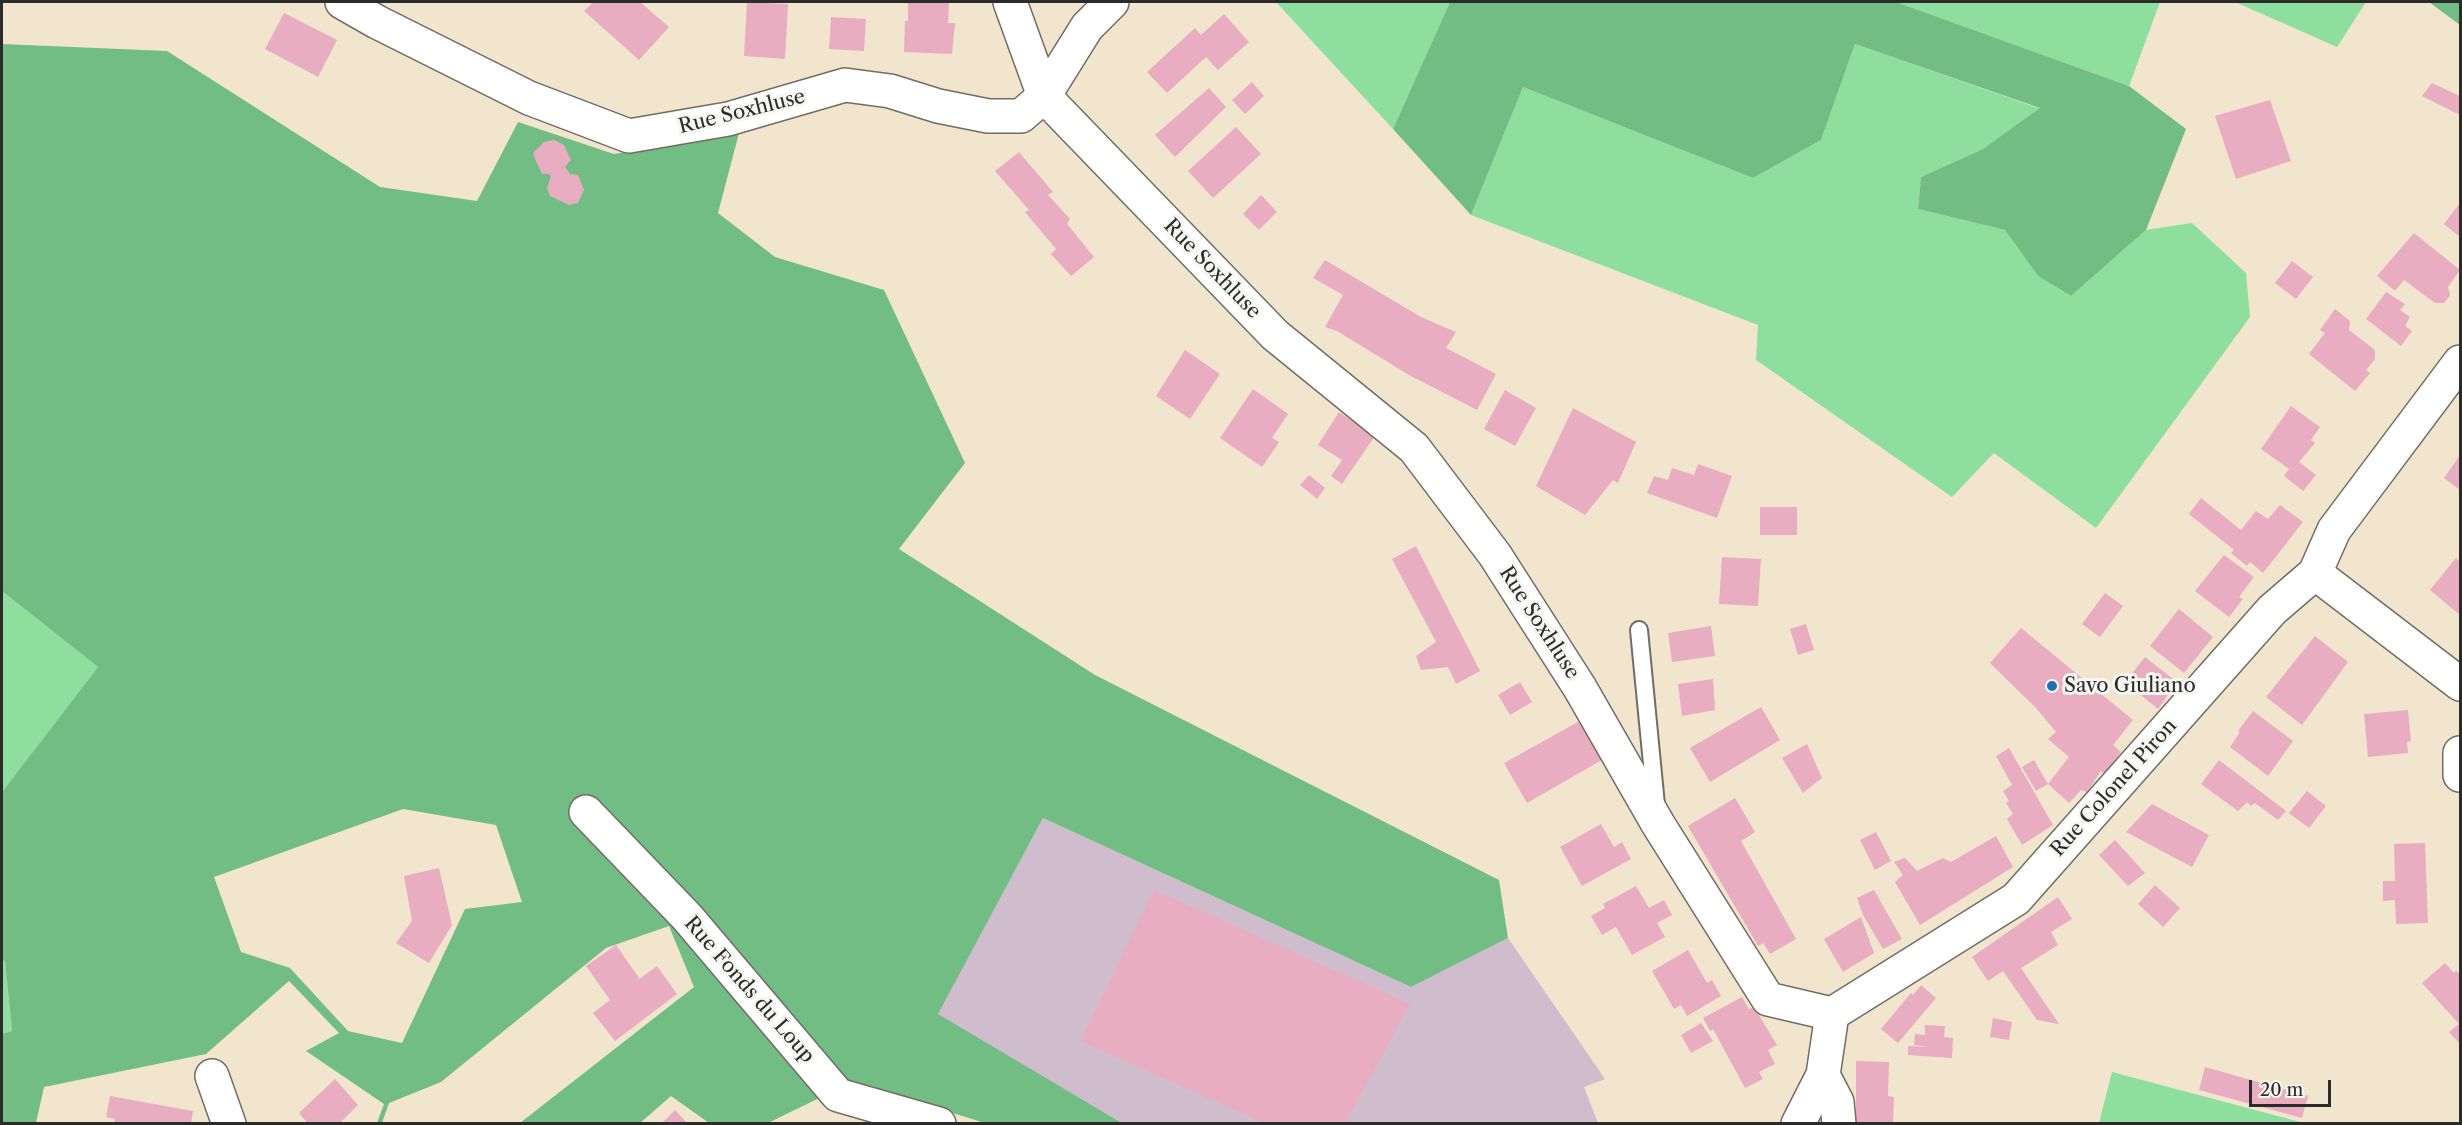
<!DOCTYPE html>
<style>
body{margin:0}
#map{position:relative;width:2462px;height:1125px;overflow:hidden;background:#f2e5ce;font-family:"Libre Caslon Text",serif}
canvas{display:block}
.frame{position:absolute;inset:0;border:3px solid #2b2b2b;pointer-events:none}
.scale{position:absolute;left:2249px;top:1080px;width:82px;height:27px;box-sizing:border-box;border:3px solid #2b2b2b;border-top:0;padding-left:8px;font-size:18px;line-height:21px;white-space:nowrap;color:#2b2b2b;-webkit-text-stroke:4px #f6f6f2;paint-order:stroke}
</style>
<div id="map">
<canvas width="2462" height="1125"></canvas>
<div class="frame"></div>
<div class="scale">20 m</div>
</div>
<script>
const g = document.querySelector('canvas').getContext('2d');
g.lineJoin = 'round';
function fillPath(path, color) {
  g.fillStyle = color;
  g.fill(path, 'evenodd');
}
function stroke(path, color, width, dash) {
  g.strokeStyle = color;
  g.lineWidth = width;
  g.lineCap = dash ? 'butt' : 'round';
  g.setLineDash(dash || []);
  g.stroke(path);
}
function write(font, color, halo, rows, align = 'center') {
  g.font = font + ' "Libre Caslon Text",serif';
  g.lineWidth = 6;
  g.setLineDash([]);
  g.textBaseline = 'middle';
  g.strokeStyle = halo;
  g.fillStyle = color;
  for (const [text, x, y, turn = 0] of rows) {
    g.save();
    g.translate(x, y);
    g.rotate((+turn || 0) * Math.PI / 180);
    g.textAlign = isNaN(turn) ? turn : align;
    if (halo) g.strokeText(text, 0, 0);
    g.fillText(text, 0, 0);
    g.restore();
  }
}
const industrial = new Path2D(`
 M 1043,818 L 1411,987 L 1508,938 L 1605,1079 L 1584,1087 L 1598,1123 L 1122,1123 L 937,1014 Z`);
const green = new Path2D(`
 M 1276,2 L 1450,2 L 1393,129 Z
 M 1896,2 L 2160,2 L 2129,86 Z
 M 2235,2 L 2366,2 L 2337,47 Z
 M 1855,44 L 2041,109 L 1983,149 L 1921,177 L 1918,209 L 2005,230 L 2038,276 L 2071,296 L 2146,230 L 2192,223 L 2246,273 L 2250,317 L 2096,528 L 1994,453 L 1952,497 L 1756,360 L 1758,325 L 1471,215 L 1523,87 L 1753,178 L 1821,140 Z
 M 2,591 L 98,667 L 2,792 Z
 M 2,960 L 5,961 L 12,1031 L 2,1034 Z
 M 2112,1072 L 2304,1123 L 2099,1123 Z`);
const forest = new Path2D(`
 M 1450,2 L 1896,2 L 2129,86 L 2186,129 L 2146,230 L 2071,296 L 2038,276 L 2005,230 L 1918,209 L 1921,177 L 1983,149 L 2040,108 L 1855,44 L 1821,140 L 1753,178 L 1523,87 L 1471,215 L 1393,129 Z
 M 2429,2 L 2460,2 L 2460,25 Z
 M 2,44 L 167,51 L 380,187 L 477,201 L 518,122 L 614,154 L 739,133 L 718,213 L 775,257 L 884,290 L 965,463 L 899,549 L 1095,675 L 1499,880 L 1508,938 L 1411,987 L 1043,818 L 938,1014 L 1122,1123 L 985,1123 L 852,1082 L 768,1123 L 709,1123 L 671,1096 L 640,1123 L 520,1123 L 694,987 L 669,926 L 606,948 L 441,1082 L 389,1103 L 382,1123 L 377,1123 L 384,1104 L 306,1051 L 339,1033 L 289,981 L 206,1054 L 44,1087 L 36,1123 L 2,1123 L 2,1034 L 12,1031 L 5,961 L 2,960 L 2,792 L 98,667 L 2,591 ZM 403,809 L 496,825 L 522,902 L 465,909 L 402,1043 L 348,1031 L 290,968 L 241,952 L 214,877 Z`);
const building = new Path2D(`
 M 593,2 L 640,2 L 669,27 L 639,60 L 584,11 Z
 M 747,2 L 788,4 L 785,59 L 744,56 Z
 M 908,2 L 949,2 L 948,23 L 955,23 L 952,54 L 904,52 L 905,21 L 908,21 Z
 M 284,13 L 337,40 L 318,77 L 265,49 Z
 M 1224,14 L 1249,42 L 1218,70 L 1206,57 L 1167,93 L 1147,72 L 1195,28 L 1201,35 Z
 M 831,17 L 866,19 L 864,51 L 829,49 Z
 M 1252,82 L 1264,96 L 1245,114 L 1232,100 Z
 M 2432,83 L 2460,96 L 2460,115 L 2422,96 Z
 M 1209,88 L 1226,107 L 1175,157 L 1155,135 Z
 M 2270,100 L 2291,161 L 2236,179 L 2215,116 Z
 M 1236,127 L 1261,154 L 1213,198 L 1188,171 Z
 M 554,140 L 564,145 L 571,160 L 565,167 L 570,174 L 578,175 L 584,190 L 578,203 L 569,205 L 550,196 L 547,188 L 551,176 L 549,174 L 542,174 L 535,159 L 533,153 L 544,142 Z
 M 1019,152 L 1053,192 L 1048,195 L 1070,219 L 1067,224 L 1094,257 L 1071,276 L 1051,254 L 1056,249 L 1025,212 L 1029,210 L 995,171 Z
 M 1261,195 L 1277,212 L 1259,230 L 1243,214 Z
 M 2460,203 L 2460,237 L 2444,224 Z
 M 2414,233 L 2460,270 L 2448,287 L 2450,295 L 2444,303 L 2435,303 L 2404,280 L 2395,291 L 2377,276 Z
 M 1325,260 L 1421,317 L 1456,332 L 1446,348 L 1496,374 L 1477,410 L 1409,375 L 1337,331 L 1325,327 L 1343,295 L 1313,278 Z
 M 2292,261 L 2313,277 L 2296,299 L 2275,283 Z
 M 2386,292 L 2405,304 L 2400,310 L 2410,317 L 2405,326 L 2412,331 L 2401,346 L 2366,319 Z
 M 2335,309 L 2350,321 L 2349,330 L 2375,350 L 2375,359 L 2366,370 L 2370,373 L 2355,391 L 2309,354 L 2325,333 L 2320,330 Z
 M 1185,350 L 1220,374 L 1190,419 L 1156,396 Z
 M 1253,389 L 1288,414 L 1272,438 L 1279,442 L 1262,467 L 1220,438 Z
 M 1505,390 L 1536,408 L 1515,446 L 1484,429 Z
 M 2291,406 L 2320,427 L 2311,440 L 2315,443 L 2299,462 L 2316,475 L 2303,491 L 2284,476 L 2289,469 L 2261,449 Z
 M 1573,408 L 1636,442 L 1618,483 L 1613,480 L 1585,515 L 1536,486 Z
 M 1339,412 L 1375,436 L 1342,484 L 1331,476 L 1342,460 L 1318,445 Z
 M 2460,455 L 2460,490 L 2444,478 Z
 M 1698,464 L 1732,476 L 1717,518 L 1647,493 L 1654,476 L 1668,480 L 1672,468 L 1694,475 Z
 M 1309,475 L 1325,488 L 1317,499 L 1300,485 Z
 M 2201,498 L 2241,530 L 2256,511 L 2268,519 L 2280,505 L 2303,522 L 2263,573 L 2250,562 L 2247,566 L 2231,553 L 2234,550 L 2189,514 Z
 M 1760,507 L 1797,507 L 1797,535 L 1760,535 Z
 M 1416,546 L 1480,671 L 1456,684 L 1448,667 L 1421,670 L 1416,656 L 1436,642 L 1392,559 Z
 M 2224,555 L 2254,577 L 2239,597 L 2243,599 L 2229,617 L 2195,591 Z
 M 1722,557 L 1761,559 L 1758,606 L 1719,604 Z
 M 2456,558 L 2460,562 L 2460,615 L 2430,590 Z
 M 2105,593 L 2123,606 L 2100,637 L 2082,624 Z
 M 2179,609 L 2213,637 L 2184,673 L 2150,646 Z
 M 1806,624 L 1814,650 L 1798,655 L 1790,629 Z
 M 1711,626 L 1715,656 L 1672,662 L 1668,633 Z
 M 2021,628 L 2133,720 L 2113,745 L 2121,752 L 2104,774 L 2101,771 L 2087,792 L 2081,790 L 2069,803 L 2048,784 L 2069,757 L 2048,739 L 2056,732 L 2036,708 L 1990,663 Z
 M 2315,636 L 2348,662 L 2302,725 L 2266,697 Z
 M 2145,657 L 2177,682 L 2158,709 L 2125,682 Z
 M 1713,679 L 1715,710 L 1682,716 L 1678,684 Z
 M 1520,682 L 1532,702 L 1510,715 L 1498,695 Z
 M 1761,707 L 1780,740 L 1710,782 L 1690,748 Z
 M 2408,710 L 2411,741 L 2407,742 L 2408,753 L 2368,757 L 2364,714 Z
 M 2253,711 L 2293,741 L 2268,776 L 2230,747 L 2240,732 L 2238,731 Z
 M 1585,718 L 1607,757 L 1527,803 L 1504,763 Z
 M 1807,744 L 1822,778 L 1803,793 L 1782,758 Z
 M 2009,748 L 2053,825 L 2022,845 L 2007,819 L 2013,814 L 2006,803 L 2009,801 L 2003,791 L 2012,785 L 1996,756 Z
 M 2034,760 L 2048,784 L 2036,791 L 2022,767 Z
 M 2219,760 L 2286,811 L 2278,820 L 2255,803 L 2251,806 L 2247,802 L 2238,811 L 2201,784 Z
 M 2307,791 L 2326,806 L 2309,828 L 2289,813 Z
 M 1735,798 L 1755,832 L 1741,841 L 1796,939 L 1770,954 L 1763,943 L 1758,946 L 1688,826 Z
 M 2152,804 L 2209,835 L 2192,867 L 2126,832 Z
 M 1601,824 L 1614,847 L 1622,842 L 1631,859 L 1582,886 L 1560,847 Z
 M 1876,832 L 1891,861 L 1875,870 L 1860,840 Z
 M 1996,836 L 2013,867 L 1920,925 L 1895,882 L 1903,875 L 1894,862 L 1905,858 L 1917,871 L 1943,858 L 1951,862 Z
 M 2115,840 L 2145,873 L 2128,886 L 2099,855 Z
 M 2425,843 L 2428,923 L 2396,924 L 2395,900 L 2383,901 L 2383,881 L 2395,881 L 2394,844 Z
 M 439,868 L 452,925 L 429,963 L 396,943 L 412,921 L 404,876 Z
 M 2155,885 L 2180,908 L 2163,927 L 2138,904 Z
 M 1636,886 L 1649,908 L 1664,900 L 1672,915 L 1657,923 L 1665,937 L 1632,955 L 1616,927 L 1602,935 L 1591,916 L 1605,908 L 1603,904 Z
 M 1154,890 L 1410,1004 L 1345,1124 L 1266,1124 L 1080,1041 Z
 M 1874,890 L 1902,939 L 1883,949 L 1863,915 L 1857,898 Z
 M 2058,897 L 2072,919 L 2051,932 L 2058,945 L 2021,968 L 2059,1024 L 2037,1020 L 2003,971 L 1988,981 L 1972,957 Z
 M 1861,917 L 1874,953 L 1843,972 L 1824,939 Z
 M 616,945 L 639,978 L 635,982 L 657,966 L 677,994 L 615,1041 L 593,1013 L 610,1000 L 586,966 Z
 M 1688,950 L 1707,983 L 1712,980 L 1721,996 L 1687,1016 L 1681,1005 L 1674,1009 L 1652,971 Z
 M 2445,963 L 2454,973 L 2456,970 L 2460,975 L 2460,1044 L 2449,1032 L 2459,1024 L 2422,983 Z
 M 1921,985 L 1936,998 L 1898,1043 L 1881,1029 L 1911,993 L 1913,995 Z
 M 1742,997 L 1749,1009 L 1754,1007 L 1777,1045 L 1768,1050 L 1775,1064 L 1759,1072 L 1763,1079 L 1745,1088 L 1713,1029 L 1710,1031 L 1703,1018 Z
 M 1993,1018 L 2012,1022 L 2009,1040 L 1990,1037 Z
 M 1701,1023 L 1713,1041 L 1691,1053 L 1681,1035 Z
 M 1925,1025 L 1945,1026 L 1944,1037 L 1953,1038 L 1952,1058 L 1908,1055 L 1908,1046 L 1929,1047 L 1914,1045 L 1915,1034 L 1925,1035 Z
 M 1856,1061 L 1889,1062 L 1888,1096 L 1894,1097 L 1893,1124 L 1856,1124 Z
 M 2205,1067 L 2308,1096 L 2302,1118 L 2199,1090 Z
 M 335,1079 L 358,1105 L 339,1124 L 308,1124 L 299,1113 Z
 M 110,1096 L 193,1111 L 191,1124 L 114,1124 L 115,1119 L 106,1117 Z
 M 675,1110 L 688,1124 L 661,1124 Z`);
const lane = new Path2D(`
 M 1639,630 L 1656,805`);
const street = new Path2D(`
 M 342,2 L 377,22 L 529,98 L 629,136 L 728,119 L 845,85 L 890,91 L 938,106 L 988,116 L 1021,116 L 1044,96 L 1087,27 L 1112,2
 M 1010,2 L 1044,96 L 1275,335 L 1414,448 L 1495,555 L 1580,688 L 1658,824 L 1768,999 L 1832,1014
 M 2315,573 L 2460,684
 M 2460,753 L 2460,775
 M 586,812 L 687,917 L 838,1095 L 939,1124
 M 1823,1075 L 1837,1102 L 1839,1124
 M 212,1076 L 229,1124
 M 1798,1124 L 1823,1075 L 1832,1014 L 2016,899 L 2272,610 L 2315,573 L 2334,530 L 2460,362`);
const markers = [
 [2052,686,6,"#1f6fb2"]
];
const streetNames = [
 ["Rue Soxhluse",742,112,-14],
 ["Rue Soxhluse",1212,269,46],
 ["Rue Soxhluse",1539,623,57],
 ["Rue Colonel Piron",2114,788,-48],
 ["Rue Fonds du Loup",749,990,49]
];
const poiNames = [
 ["Savo Giuliano",2064,686]
];
fillPath(industrial, '#cfbdce');
fillPath(green, '#8ede9d');
fillPath(forest, '#72bd84');
fillPath(building, '#e8adc1');
stroke(lane, '#716c64', 20);
stroke(street, '#716c64', 36);
stroke(lane, '#fff', 16);
stroke(street, '#fff', 33);
for (const [x, y, r, color] of markers) {
  const dot = new Path2D();
  dot.arc(x, y, r, 0, 2 * Math.PI);
  g.fillStyle = color;
  g.fill(dot);
  stroke(dot, '#f6f6f2', 2);
}
write('20px', '#2b2b2b', '#f6f6f2', streetNames);
write('20px', '#2b2b2b', '#f6f6f2', poiNames, 'left');
</script>
